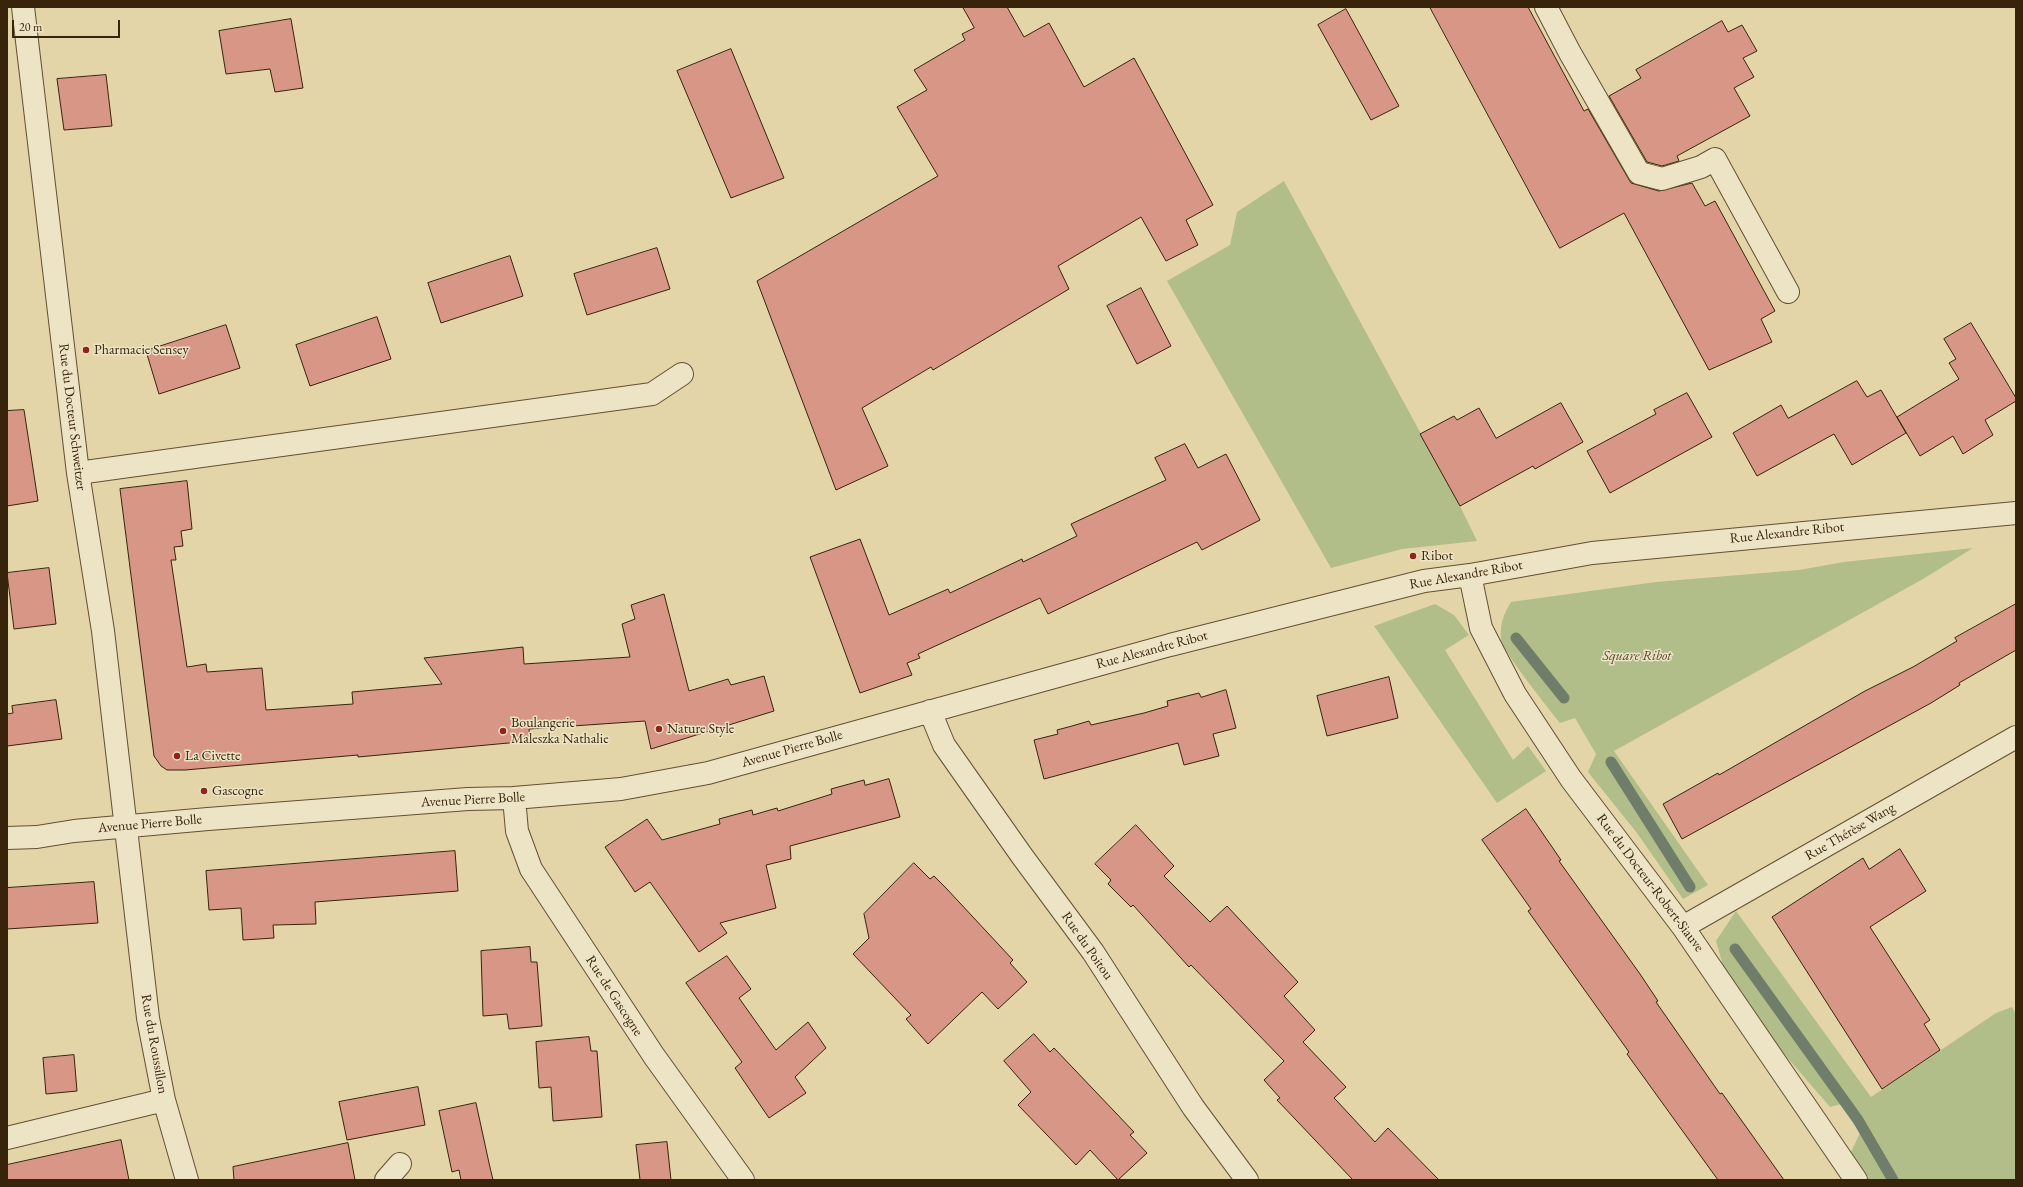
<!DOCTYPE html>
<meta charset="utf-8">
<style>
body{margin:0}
#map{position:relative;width:2023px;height:1187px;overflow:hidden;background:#e3d5a8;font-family:"EB Garamond",serif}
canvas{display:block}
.frame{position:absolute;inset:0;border:8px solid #37240b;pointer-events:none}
.scale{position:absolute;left:12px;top:20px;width:108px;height:18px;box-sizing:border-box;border:2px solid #37240b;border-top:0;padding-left:5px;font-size:12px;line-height:14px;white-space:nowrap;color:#37240b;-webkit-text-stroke:3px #ede4c6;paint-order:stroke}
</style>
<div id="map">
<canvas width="2023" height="1187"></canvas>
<div class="frame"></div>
<div class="scale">20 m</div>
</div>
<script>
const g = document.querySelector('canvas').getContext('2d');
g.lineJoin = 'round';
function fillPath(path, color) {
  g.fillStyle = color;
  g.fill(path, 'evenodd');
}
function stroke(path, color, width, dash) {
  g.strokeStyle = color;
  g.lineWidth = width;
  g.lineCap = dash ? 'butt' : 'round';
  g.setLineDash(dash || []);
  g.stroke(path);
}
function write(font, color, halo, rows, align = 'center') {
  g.font = font + ' "EB Garamond",serif';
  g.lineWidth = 3;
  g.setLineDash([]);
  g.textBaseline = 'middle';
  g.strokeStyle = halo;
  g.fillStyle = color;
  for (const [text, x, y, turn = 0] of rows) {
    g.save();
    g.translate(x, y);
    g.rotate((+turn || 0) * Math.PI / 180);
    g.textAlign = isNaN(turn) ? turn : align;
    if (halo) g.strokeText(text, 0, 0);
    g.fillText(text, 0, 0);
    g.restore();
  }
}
const green = new Path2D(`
 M 1284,181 L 1460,506 L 1477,541 L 1402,549 L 1331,568 L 1167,281 L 1230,245 L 1237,212 Z
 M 1973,548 L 1923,579 L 1614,751 L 1708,885 L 1683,899 L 1637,833 L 1588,772 L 1596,754 L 1575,718 L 1560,723 C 1550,710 1503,652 1501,640 C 1500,624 1503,615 1511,602 L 1656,582 L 1799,570 L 1844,562 Z
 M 1435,604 L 1454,615 L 1469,635 L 1445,650 L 1513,760 L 1528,746 L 1546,771 L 1497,803 L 1374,626 Z
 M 1736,911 L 1871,1097 L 1996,1013 L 2012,1007 L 2016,1014 L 2016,1180 L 1866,1180 L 1851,1152 L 1860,1133 L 1841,1104 L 1830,1107 L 1779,1048 L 1725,973 L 1716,941 Z`);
const stream = new Path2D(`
 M 1516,638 L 1564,698
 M 1611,762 L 1690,887
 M 1735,949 L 1858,1120 L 1893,1180`);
const building = new Path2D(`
 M 963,7 L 1007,7 L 1024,37 L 1049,23 L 1084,87 L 1134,58 L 1213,205 L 1186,220 L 1198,245 L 1166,261 L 1141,217 L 1058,266 L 1069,289 L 933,370 L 931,367 L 862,408 L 888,466 L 836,490 L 757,281 L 938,176 L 897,107 L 927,90 L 914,70 L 965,40 L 962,34 L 974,28 Z
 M 1430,7 L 1528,7 L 1584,111 L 1588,109 L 1631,183 L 1659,191 L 1692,183 L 1705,206 L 1715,201 L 1775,311 L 1761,319 L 1772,342 L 1709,370 L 1624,213 L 1560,248 Z
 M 1346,9 L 1399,106 L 1371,120 L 1318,25 Z
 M 291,19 L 303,88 L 275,92 L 270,69 L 226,74 L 219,31 Z
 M 1722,21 L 1728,32 L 1742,25 L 1757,51 L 1743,58 L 1754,77 L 1734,88 L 1750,116 L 1677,156 L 1679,161 L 1662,166 L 1647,162 L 1609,96 L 1641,78 L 1636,70 Z
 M 731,49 L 784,178 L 731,198 L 677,71 Z
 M 106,75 L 112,126 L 64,130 L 57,79 Z
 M 657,248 L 670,289 L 587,315 L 574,274 Z
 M 510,256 L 523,296 L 441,323 L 428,283 Z
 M 1141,288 L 1171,346 L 1137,364 L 1107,306 Z
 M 377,317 L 391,359 L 310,386 L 296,345 Z
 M 1971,323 L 2016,398 L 2016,401 L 1985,420 L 1993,435 L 1963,454 L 1953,436 L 1920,456 L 1897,417 L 1959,379 L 1949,363 L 1956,359 L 1944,339 Z
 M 226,325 L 240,368 L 159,394 L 146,351 Z
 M 1857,381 L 1867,397 L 1881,390 L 1906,433 L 1852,465 L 1834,434 L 1757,476 L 1733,433 L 1781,405 L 1788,418 Z
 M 1687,393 L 1712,437 L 1610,493 L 1587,451 L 1656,414 L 1654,410 Z
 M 1561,403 L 1583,442 L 1535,469 L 1533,466 L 1460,506 L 1420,434 L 1454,416 L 1457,420 L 1479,408 L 1496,438 Z
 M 24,410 L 38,501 L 7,506 L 7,411 Z
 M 1185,444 L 1198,468 L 1226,454 L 1260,520 L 1202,550 L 1197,542 L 1048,614 L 1040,598 L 918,654 L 920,658 L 907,663 L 912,675 L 860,693 L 810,557 L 860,539 L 889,615 L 948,589 L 950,593 L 1022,559 L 1023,562 L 1077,536 L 1071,524 L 1166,480 L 1155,458 Z
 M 187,481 L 192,529 L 181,531 L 183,546 L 174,547 L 176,560 L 171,560 L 187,667 L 206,664 L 207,672 L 262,668 L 266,710 L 353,704 L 352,692 L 442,684 L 424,658 L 523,647 L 524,664 L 630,657 L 622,624 L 635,619 L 631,605 L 664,594 L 689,691 L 728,679 L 731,685 L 764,676 L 774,711 L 651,749 L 645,721 L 529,729 L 530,741 L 358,757 L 358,755 L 185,770 L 167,770 L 161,766 L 154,756 L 120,489 Z
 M 49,568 L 56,624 L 14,629 L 7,573 Z
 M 2016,604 L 2016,650 L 1959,683 L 1960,685 L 1931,703 L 1682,839 L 1663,804 L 1718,773 L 1719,775 L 1865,691 L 1913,667 L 1957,641 L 1955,638 Z
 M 1389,677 L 1398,718 L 1327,736 L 1317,696 Z
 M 1226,690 L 1236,728 L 1213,734 L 1219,756 L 1184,765 L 1178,743 L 1044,779 L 1034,740 L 1058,734 L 1057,730 L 1072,726 L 1089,721 L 1091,725 L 1144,713 L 1168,706 L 1167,701 L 1199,693 L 1201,697 Z
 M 56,700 L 62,739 L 7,746 L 7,714 L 13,713 L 12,706 Z
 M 889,779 L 900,817 L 790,846 L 791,859 L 766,865 L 776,908 L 720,923 L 727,933 L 699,952 L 650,882 L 635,892 L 605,847 L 647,819 L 662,840 L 720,824 L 719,819 L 752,810 L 753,815 L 777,808 L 778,811 L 832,794 L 831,789 L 864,780 L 865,785 Z
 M 1526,809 L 1561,860 L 1559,861 L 1640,974 L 1658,1001 L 1656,1002 L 1720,1094 L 1722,1093 L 1784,1180 L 1718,1180 L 1627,1054 L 1629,1052 L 1528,911 L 1531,909 L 1482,840 Z
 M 1136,825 L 1174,866 L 1164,876 L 1210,922 L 1227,906 L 1298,982 L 1284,996 L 1315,1030 L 1303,1042 L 1346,1087 L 1334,1098 L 1337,1101 L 1375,1142 L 1388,1128 L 1439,1180 L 1353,1180 L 1277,1100 L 1280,1098 L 1264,1080 L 1284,1061 L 1191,965 L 1189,967 L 1133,905 L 1131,907 L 1108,884 L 1111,880 L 1095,864 Z
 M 1900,849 L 1926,891 L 1870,927 L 1930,1020 L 1924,1024 L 1940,1050 L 1882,1089 L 1772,917 L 1863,858 L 1869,869 Z
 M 455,851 L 458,891 L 315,902 L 316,924 L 273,925 L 274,938 L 243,940 L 241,908 L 209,910 L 206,871 Z
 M 914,863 L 930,879 L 934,876 L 946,888 L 1013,960 L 1010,963 L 1027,982 L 998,1009 L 982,992 L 928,1044 L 906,1019 L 911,1015 L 853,954 L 869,938 L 864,914 Z
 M 94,882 L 98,923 L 7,929 L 7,888 Z
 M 530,947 L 531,962 L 537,962 L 542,1026 L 509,1029 L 507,1014 L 483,1016 L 481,951 Z
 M 727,956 L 751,989 L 739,998 L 776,1050 L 808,1022 L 826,1048 L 795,1077 L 806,1093 L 769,1118 L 735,1068 L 742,1062 L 686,983 Z
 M 1034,1034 L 1050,1052 L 1054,1048 L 1134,1132 L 1130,1135 L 1147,1153 L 1118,1180 L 1090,1150 L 1076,1165 L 1018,1105 L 1031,1092 L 1004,1061 Z
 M 589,1037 L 591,1051 L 597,1051 L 602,1117 L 553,1121 L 551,1087 L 539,1088 L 536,1042 Z
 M 74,1055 L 77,1091 L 46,1094 L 43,1058 Z
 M 418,1087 L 425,1125 L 347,1140 L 339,1102 Z
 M 476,1103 L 489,1163 L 493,1180 L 461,1180 L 459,1170 L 452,1172 L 439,1111 Z
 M 121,1140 L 129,1180 L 7,1180 L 7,1165 Z
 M 667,1142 L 671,1180 L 640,1180 L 636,1145 Z
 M 348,1143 L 355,1180 L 234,1180 L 233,1167 Z`);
const minor = new Path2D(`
 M 1546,7 L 1570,53 L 1639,173 L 1662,179 L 1701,167 L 1715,159 L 1788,292
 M 78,473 L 652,394 L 682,374
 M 1470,575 L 1481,628 L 1515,694 L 1571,779 L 1683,927 L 1856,1180
 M 930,711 L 944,745 L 1022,856 L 1093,952 L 1193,1107 L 1247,1180
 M 514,798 L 517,831 L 531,869 L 654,1056 L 743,1180
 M 7,838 L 37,837 L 74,831 L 208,819 L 468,799 L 514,798 L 621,789 L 708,773 L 1170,645 L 1424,581 L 1470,575 L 1592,553 L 2016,513
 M 1683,927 L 2016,737
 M 164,1100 L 187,1180
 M 7,1138 L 164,1100 L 148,1018 L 103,631 L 78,473 L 23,7
 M 386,1180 L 400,1164`);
const markers = [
 [86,350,4,"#8f2418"],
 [1413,556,4,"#8f2418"],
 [659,729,4,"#8f2418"],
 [503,731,4,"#8f2418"],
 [177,756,4,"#8f2418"],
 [204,791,4,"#8f2418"]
];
const poiNames = [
 ["Pharmacie Sensey",94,350],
 ["Ribot",1421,556],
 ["Boulangerie",511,723],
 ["Maleszka Nathalie",511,739],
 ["Nature Style",667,729],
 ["La Civette",185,756],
 ["Gascogne",212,791]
];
const streetNames = [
 ["Rue du Docteur Schweitzer",72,417,83],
 ["Rue Alexandre Ribot",1787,533,-6],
 ["Rue Alexandre Ribot",1466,575,-10],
 ["Rue Alexandre Ribot",1152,650,-15],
 ["Avenue Pierre Bolle",792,749,-16],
 ["Avenue Pierre Bolle",473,800,-3],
 ["Avenue Pierre Bolle",150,824,-5],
 ["Rue Thérèse Wang",1850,832,-30],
 ["Rue du Docteur-Robert-Siauve",1650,883,53],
 ["Rue du Poitou",1087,946,55],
 ["Rue de Gascogne",614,996,57],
 ["Rue du Roussillon",154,1044,80]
];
const parkNames = [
 ["Square Ribot",1637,656]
];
fillPath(green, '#b1be89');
stroke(stream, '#6f7d6a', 11);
fillPath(building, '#d89686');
stroke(building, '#37240b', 1);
stroke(minor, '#625032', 24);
stroke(minor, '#ede4c6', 22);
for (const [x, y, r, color] of markers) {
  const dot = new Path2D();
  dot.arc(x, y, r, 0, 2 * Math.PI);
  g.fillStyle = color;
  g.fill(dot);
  stroke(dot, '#ede4c6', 1.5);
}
write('14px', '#37240b', '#ede4c6', poiNames, 'left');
write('14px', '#37240b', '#ede4c6', streetNames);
write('italic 14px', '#564a2a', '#ede4c6', parkNames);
</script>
